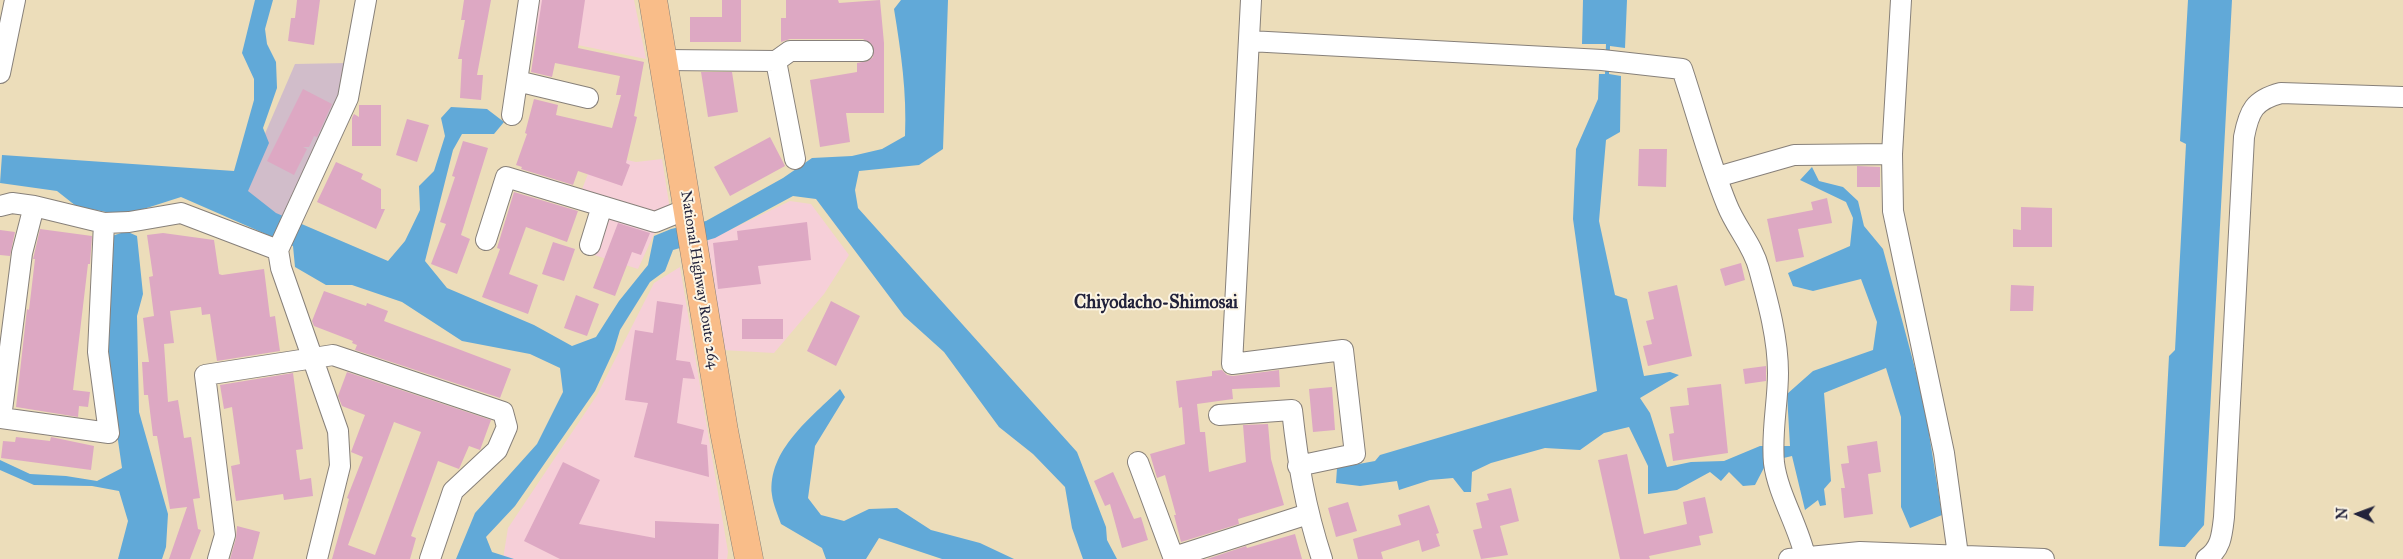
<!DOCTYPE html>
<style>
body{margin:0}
#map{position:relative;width:2403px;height:559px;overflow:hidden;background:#ecddba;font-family:"IM FELL Great Primer",serif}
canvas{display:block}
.north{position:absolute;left:2333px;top:489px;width:50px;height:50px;-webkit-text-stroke:4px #fcf5e5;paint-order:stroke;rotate:272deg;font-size:14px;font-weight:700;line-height:20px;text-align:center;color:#22223b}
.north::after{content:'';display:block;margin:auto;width:18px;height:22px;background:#22223b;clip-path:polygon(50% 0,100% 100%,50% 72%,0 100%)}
</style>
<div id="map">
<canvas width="2403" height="559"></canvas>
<div class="north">N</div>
</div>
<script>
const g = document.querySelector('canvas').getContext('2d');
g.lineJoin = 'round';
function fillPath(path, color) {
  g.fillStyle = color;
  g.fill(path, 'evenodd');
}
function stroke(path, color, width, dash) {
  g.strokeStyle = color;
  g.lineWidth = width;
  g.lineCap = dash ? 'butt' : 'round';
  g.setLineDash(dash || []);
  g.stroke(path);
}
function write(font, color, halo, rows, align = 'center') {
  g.font = font + ' "IM FELL Great Primer",serif';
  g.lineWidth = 4;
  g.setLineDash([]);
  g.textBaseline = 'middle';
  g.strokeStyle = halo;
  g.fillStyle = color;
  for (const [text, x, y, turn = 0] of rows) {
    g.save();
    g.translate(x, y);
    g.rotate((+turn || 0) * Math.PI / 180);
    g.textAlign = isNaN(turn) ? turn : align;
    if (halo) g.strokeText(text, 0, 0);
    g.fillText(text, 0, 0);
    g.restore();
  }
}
const built = new Path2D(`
 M 535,0 L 634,0 L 646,59 L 529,35 Z
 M 596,153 L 636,162 L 662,159 L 672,222 L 654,234 L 638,269 L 591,254 L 609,201 L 581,192 Z
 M 790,201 L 811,204 L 849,255 L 824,294 L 774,353 L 722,350 L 705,242 Z
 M 680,267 L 728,552 L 727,559 L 503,559 L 508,528 L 597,395 L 654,283 Z`);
const industrial = new Path2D(`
 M 347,63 L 341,97 L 283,220 L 239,194 L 295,64 Z`);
const water = new Path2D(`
 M 255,0 L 273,0 L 265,29 L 267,44 L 276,62 L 277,88 L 263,128 L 269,143 L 248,191 L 276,213 L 388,261 L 405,241 L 420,210 L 419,186 L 434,171 L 445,136 L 441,118 L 451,107 L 487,109 L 504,122 L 494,134 L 462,134 L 453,150 L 425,261 L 447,288 L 534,325 L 572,346 L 596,337 L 619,301 L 648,265 L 654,236 L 671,229 L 706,221 L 783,178 L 812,158 L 852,156 L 882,149 L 905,136 C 907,93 901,52 894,9 L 901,0 L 948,0 L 943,149 L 919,165 L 859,171 L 855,190 L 858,208 L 1077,452 L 1106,527 L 1107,540 L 1117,559 L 1083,559 L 1072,528 L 1065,487 L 1033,454 L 999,427 L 944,352 L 904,316 L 816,199 L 793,196 L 715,238 L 673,250 L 665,271 L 650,282 L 620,330 L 614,350 L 595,391 L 515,506 L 486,537 L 492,552 L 514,559 L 456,559 L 475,513 L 537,444 L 563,392 L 560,368 L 530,354 L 462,341 L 402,302 L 352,285 L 326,285 L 295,267 L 293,246 L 181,197 L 128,214 L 128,232 L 137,236 L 143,294 L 137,316 L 139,412 L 168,514 L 166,547 L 162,559 L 118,559 L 128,521 L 119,491 L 92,486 L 34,485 L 0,470 L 0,460 L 30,474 L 66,476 L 97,481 L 122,468 L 105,351 L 112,236 L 121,233 L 121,215 L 76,206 L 57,191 L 0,183 L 2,155 L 234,171 L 254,100 L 254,79 L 242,53 Z
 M 1583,0 L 1627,0 L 1625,48 L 1610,46 L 1609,74 L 1621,76 L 1620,132 L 1606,140 L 1599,221 L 1615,295 L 1627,299 L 1644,376 L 1670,372 L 1679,375 L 1640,398 L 1650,413 L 1667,467 L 1691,462 L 1724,461 L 1760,446 L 1790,446 L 1787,394 L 1813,371 L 1873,350 L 1877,322 L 1861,279 L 1813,291 L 1793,286 L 1788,273 L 1850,246 L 1853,218 L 1846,202 L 1800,180 L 1812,167 L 1819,181 L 1843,187 L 1858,201 L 1864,226 L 1883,249 L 1924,402 L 1942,515 L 1910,528 L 1901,507 L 1901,417 L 1886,368 L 1824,393 L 1831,481 L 1824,489 L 1826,505 L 1820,506 L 1818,500 L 1805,510 L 1792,456 L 1767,462 L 1755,485 L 1743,486 L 1729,472 L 1721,481 L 1710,472 L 1677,490 L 1648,494 L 1648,466 L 1629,427 L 1604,433 L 1580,450 L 1545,448 L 1491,463 L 1472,472 L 1471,492 L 1464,492 L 1453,478 L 1430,480 L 1399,490 L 1397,481 L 1360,486 L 1336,483 L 1337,468 L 1375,461 L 1380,455 L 1597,391 L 1573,219 L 1576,149 L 1598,99 L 1599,74 L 1605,74 L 1606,44 L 1582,44 Z
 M 2188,0 L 2232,0 L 2204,525 L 2185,547 L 2181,547 L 2159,546 L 2169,356 L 2175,350 L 2186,144 L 2180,141 Z
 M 840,389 L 845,397 L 815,446 L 808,498 L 821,515 L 844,521 L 869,509 L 897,508 L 931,530 L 980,543 L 1014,559 L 942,559 L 879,538 L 866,559 L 826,559 L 822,548 L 781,524 C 778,515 773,504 772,495 C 767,450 812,417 840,389 Z`);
const building = new Path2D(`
 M 297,0 L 320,0 L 314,45 L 288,41 L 291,18 L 295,18 Z
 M 464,0 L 491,0 L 477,75 L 483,75 L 481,100 L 460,98 L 462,59 L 458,59 L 465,20 L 461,20 Z
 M 542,0 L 585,0 L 578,48 L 644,62 L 634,116 L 637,117 L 626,163 L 630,165 L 622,186 L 578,171 L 573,185 L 521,169 L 522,167 L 516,165 L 527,134 L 525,133 L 534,99 L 558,105 L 556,115 L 612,128 L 621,95 L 616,95 L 620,76 L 555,63 L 552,77 L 531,72 Z
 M 722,0 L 741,0 L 741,42 L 690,42 L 690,17 L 722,17 Z
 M 786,0 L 838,0 L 839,3 L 880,0 L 884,43 L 884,113 L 846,113 L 850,142 L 820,147 L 810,80 L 857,72 L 857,63 L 868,61 L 873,57 L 873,46 L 863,39 L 790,39 L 781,42 L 781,18 L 786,18 Z
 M 701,72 L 732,72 L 738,112 L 708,117 Z
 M 303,89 L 332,104 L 317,137 L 314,136 L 309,147 L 303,147 L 307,149 L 294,175 L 267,161 Z
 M 359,105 L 381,105 L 381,146 L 352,146 L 352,118 L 354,114 L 359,117 Z
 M 407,119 L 429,125 L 417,162 L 396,155 Z
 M 770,137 L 785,166 L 730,196 L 714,167 Z
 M 463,141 L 488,148 L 461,235 L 470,239 L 457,274 L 431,264 L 446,224 L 440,222 L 455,177 L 452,176 Z
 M 1639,149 L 1667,149 L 1666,187 L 1638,186 Z
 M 336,162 L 363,174 L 361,179 L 381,189 L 381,209 L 385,209 L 376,229 L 317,202 Z
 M 1857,166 L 1880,167 L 1880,187 L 1857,187 Z
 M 514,192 L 578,211 L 567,242 L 526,227 L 509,274 L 538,285 L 528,314 L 482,297 L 500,249 L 497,248 Z
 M 1827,198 L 1832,223 L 1798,229 L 1804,257 L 1776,262 L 1767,219 L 1813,210 L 1811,202 Z
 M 2021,207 L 2052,208 L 2052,247 L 2013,247 L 2013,229 L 2021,230 Z
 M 807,222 L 811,260 L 758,266 L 761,284 L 718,289 L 713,243 L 738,240 L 737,231 Z
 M 618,223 L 650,233 L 641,255 L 632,252 L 615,296 L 593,288 Z
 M 40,229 L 92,236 L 90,264 L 88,264 L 73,390 L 90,392 L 88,407 L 79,406 L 78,417 L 16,407 L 27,309 L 29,310 L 35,259 L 33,259 L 34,255 Z
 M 0,230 L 15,232 L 10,256 L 0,255 Z
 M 163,233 L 214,240 L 219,274 L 222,275 L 264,269 L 270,317 L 275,316 L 280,351 L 217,361 L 210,314 L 202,315 L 201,307 L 170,311 L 174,343 L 164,344 L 168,402 L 178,400 L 184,438 L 191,437 L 200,498 L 193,499 L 198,529 L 201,530 L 190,559 L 169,559 L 187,507 L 170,509 L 157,436 L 153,436 L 148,395 L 144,395 L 142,362 L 149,362 L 143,318 L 154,316 L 149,277 L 153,276 L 147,235 Z
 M 553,242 L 575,249 L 564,281 L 542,274 Z
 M 1741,263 L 1745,280 L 1725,286 L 1720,269 Z
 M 1677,285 L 1692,356 L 1648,366 L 1643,346 L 1652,344 L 1646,321 L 1654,319 L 1648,292 Z
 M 2011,285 L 2034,286 L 2033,311 L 2010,311 Z
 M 324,291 L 366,306 L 367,303 L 388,311 L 384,321 L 511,369 L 500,398 L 355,350 L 357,345 L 352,343 L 353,341 L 314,326 L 312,321 Z
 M 576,295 L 599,304 L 587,336 L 564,328 Z
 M 657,301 L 683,305 L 676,360 L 690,362 L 695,379 L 683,378 L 677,423 L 704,430 L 701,444 L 707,445 L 709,477 L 634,457 L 648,403 L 625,400 L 635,330 L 653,333 Z
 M 831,301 L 860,316 L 836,366 L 807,351 Z
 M 742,319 L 783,319 L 783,339 L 742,339 Z
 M 1766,366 L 1766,381 L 1745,384 L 1743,369 Z
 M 1222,370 L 1227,375 L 1233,376 L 1279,370 L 1280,387 L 1232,389 L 1233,399 L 1197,404 L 1200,432 L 1205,432 L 1209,472 L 1246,462 L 1243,425 L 1268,424 L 1271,459 L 1284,505 L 1238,519 L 1239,524 L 1181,542 L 1174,515 L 1176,515 L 1165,475 L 1157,478 L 1150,454 L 1185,444 L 1182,407 L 1179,408 L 1176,381 L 1212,376 L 1212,371 Z
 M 347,372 L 491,420 L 480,450 L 469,446 L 459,469 L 438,461 L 411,536 L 416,538 L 410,559 L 332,559 L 349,499 L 347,498 L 363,457 L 351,452 L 365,415 L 342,406 L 338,396 ZM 394,422 L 421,432 L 375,555 L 348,545 Z
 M 293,373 L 303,449 L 296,450 L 300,480 L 311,478 L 313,496 L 284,500 L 283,494 L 236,501 L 231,466 L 240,464 L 232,407 L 224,409 L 220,385 Z
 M 1721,384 L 1728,453 L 1673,461 L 1669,434 L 1674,433 L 1670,407 L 1689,405 L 1687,388 Z
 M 1332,387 L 1335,430 L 1313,432 L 1309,389 Z
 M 16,437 L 50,441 L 51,437 L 94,446 L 91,470 L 1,458 L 3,441 L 15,442 Z
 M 1877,441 L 1881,472 L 1868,474 L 1873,514 L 1844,518 L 1841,488 L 1845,488 L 1841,464 L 1849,463 L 1847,446 Z
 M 1627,454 L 1644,534 L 1687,524 L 1683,502 L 1705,497 L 1713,533 L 1699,536 L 1701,545 L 1649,556 L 1650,559 L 1620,559 L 1598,460 Z
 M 563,462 L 600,480 L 579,524 L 655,538 L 655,521 L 719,524 L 718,559 L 560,559 L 524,541 Z
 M 1113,472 L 1134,519 L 1141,517 L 1148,540 L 1122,548 L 1110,504 L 1105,506 L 1094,481 Z
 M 1511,488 L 1519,521 L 1500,526 L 1508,555 L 1481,559 L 1473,530 L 1482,528 L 1476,503 L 1489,500 L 1487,494 Z
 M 1348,502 L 1357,531 L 1336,537 L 1328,508 Z
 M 1429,505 L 1439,533 L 1436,534 L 1440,546 L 1422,552 L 1419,540 L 1381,552 L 1383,559 L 1358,559 L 1353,539 L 1401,525 L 1398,515 Z
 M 237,526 L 260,532 L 253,559 L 230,559 L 236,538 Z
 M 1295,534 L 1302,559 L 1207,559 L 1246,546 L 1247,548 Z`);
const minor = new Path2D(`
 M 1251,0 L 1232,364 L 1343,350 L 1355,454 L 1298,466
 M 1249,41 L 1602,60 L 1682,69 C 1697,114 1709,161 1727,205 C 1736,228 1753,245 1759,269 C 1768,302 1778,338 1778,373 C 1778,403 1771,432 1774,463 C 1778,494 1798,525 1805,556
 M 664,60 L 776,61 L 790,51 L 863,51
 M 776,61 L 795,159
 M 0,73 L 15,0
 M 517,81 L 588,98
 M 512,115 L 529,0
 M 1892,154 L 1893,211 L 1944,453 L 1958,555
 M 1717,177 L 1794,155 L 1892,154 L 1901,0
 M 0,206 L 12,203 L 34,206 L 104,223 L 129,222 L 181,213 L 278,250
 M 34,206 L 22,253 L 1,418 L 109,433 L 98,352 L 104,223
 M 486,240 L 506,177 L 655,222 L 687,209
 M 590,245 L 602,206
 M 1219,415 L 1292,410 C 1298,464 1305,507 1322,559
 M 1138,462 L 1174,559
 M 1174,557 L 1308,514
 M 218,559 L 225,535 L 205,375 L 333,355 L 503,412 L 507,427 L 497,450 L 453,491 L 430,559
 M 317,559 L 340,466 L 338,431 L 281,268 L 278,250 L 348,98 L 366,0
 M 1789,559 L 1860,552 L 2044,559
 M 2206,559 C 2221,549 2222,535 2224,517 L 2244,137 C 2249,111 2254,100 2281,93 L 2403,97`);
const highway = new Path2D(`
 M 653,0 L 724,431 L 749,559`);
const streetNames = [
 ["National Highway Route 264",699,280,81]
];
const quarterNames = [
 ["Chiyodacho-Shimosai",1156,304]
];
fillPath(built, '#f6cfd8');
fillPath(industrial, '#d1bdca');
fillPath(water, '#61a9d8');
fillPath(building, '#dda8c3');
stroke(minor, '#87807a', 22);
stroke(highway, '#87807a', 29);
stroke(minor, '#fff', 20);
stroke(highway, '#f9bd89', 28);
write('15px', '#22223b', '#fcf5e5', streetNames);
write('bold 18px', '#22223b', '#fcf5e5', quarterNames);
</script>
